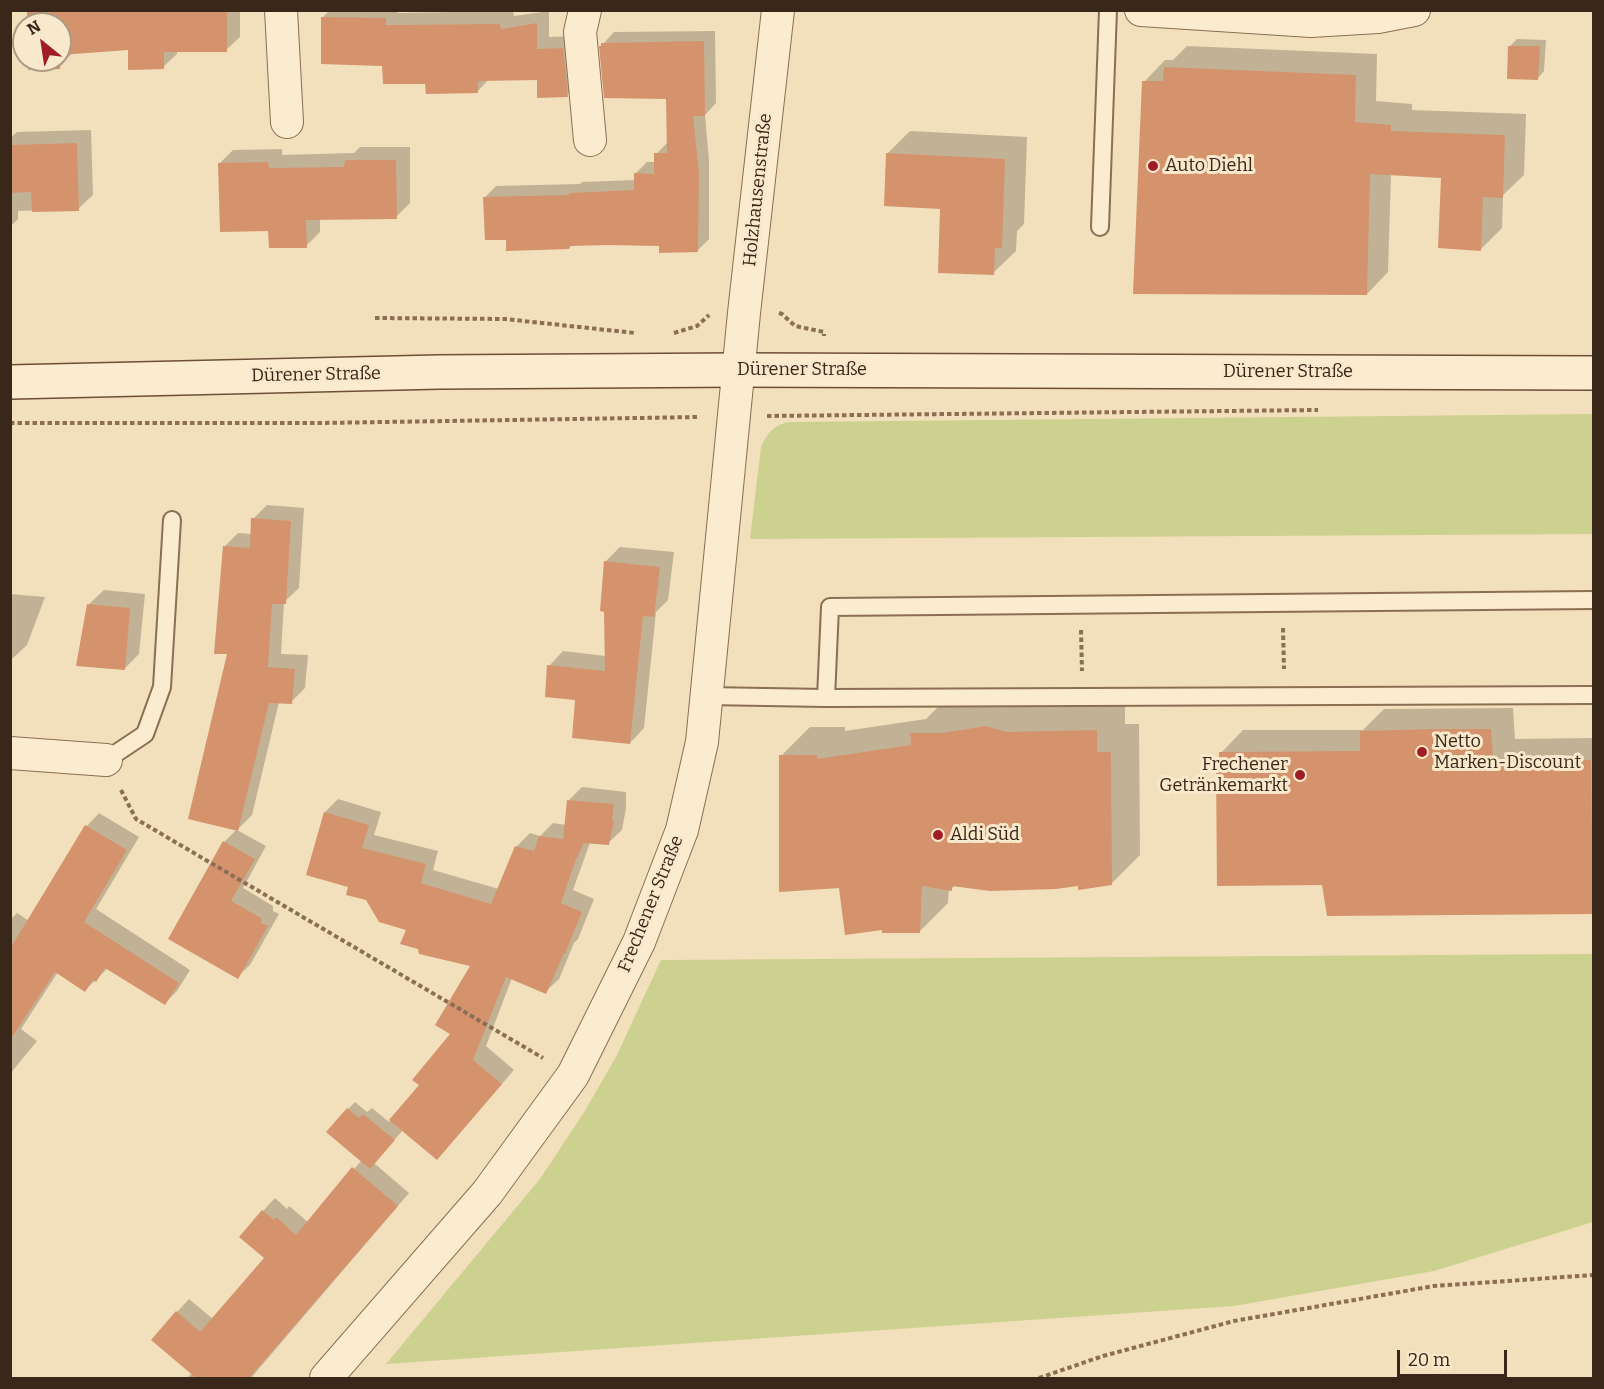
<!DOCTYPE html>
<meta charset="utf-8">
<style>
body{margin:0}
#map{position:relative;width:1604px;height:1389px;overflow:hidden;background:#f2dfbb;font-family:Bitter,serif}
canvas{display:block}
.frame{position:absolute;inset:0;border:12px solid #39271a;pointer-events:none}
.north{position:absolute;left:12px;top:12px;width:60px;height:60px;box-sizing:border-box;background:#f9e9cc;border:2px solid #ac9b85;border-radius:50%;rotate:330deg;font-size:16px;font-weight:700;line-height:24px;text-align:center;color:#39271a}
.north::after{content:'';display:block;margin:auto;width:21px;height:27px;background:#a01d26;clip-path:polygon(50% 0,100% 100%,50% 72%,0 100%)}
.scale{position:absolute;left:1397px;top:1350px;width:110px;height:27px;box-sizing:border-box;border:3px solid #39271a;border-top:0;padding-left:8px;font-size:18px;line-height:21px;white-space:nowrap;color:#39271a;-webkit-text-stroke:4px #f9e9cc;paint-order:stroke}
</style>
<div id="map">
<canvas width="1604" height="1389"></canvas>
<div class="frame"></div>
<div class="north">N</div>
<div class="scale">20 m</div>
</div>
<script>
const g = document.querySelector('canvas').getContext('2d');
g.lineJoin = 'round';
function fillPath(path, color) {
  g.fillStyle = color;
  g.fill(path, 'evenodd');
}
function stroke(path, color, width, dash) {
  g.strokeStyle = color;
  g.lineWidth = width;
  g.lineCap = dash ? 'butt' : 'round';
  g.setLineDash(dash || []);
  g.stroke(path);
}
function write(font, color, halo, rows, align = 'center') {
  g.font = font + ' Bitter,serif';
  g.lineWidth = 6;
  g.setLineDash([]);
  g.textBaseline = 'middle';
  g.strokeStyle = halo;
  g.fillStyle = color;
  for (const [text, x, y, turn = 0] of rows) {
    g.save();
    g.translate(x, y);
    g.rotate((+turn || 0) * Math.PI / 180);
    g.textAlign = isNaN(turn) ? turn : align;
    if (halo) g.strokeText(text, 0, 0);
    g.fillText(text, 0, 0);
    g.restore();
  }
}
const green = new Path2D(`
 M 1593,414 L 1593,534 L 750,539 L 761,447 C 767,433 775,424 790,422 Z
 M 1593,954 L 1593,1222 L 1434,1271 L 1234,1306 L 386,1364 L 540,1179 L 583,1114 L 616,1057 L 661,960 Z`);
const shadow = new Path2D(`
 M 28,10 L 240,10 L 240,37 L 226,50 L 177,50 L 177,54 L 163,67 L 129,48 L 73,52 L 59,68 L 30,60 L 60,60 L 60,24 L 29,24 Z
 M 330,10 L 398,10 L 398,13 L 513,11 L 514,16 L 549,11 L 549,37 L 576,36 L 580,82 L 567,95 L 538,78 L 489,79 L 477,92 L 427,82 L 383,65 L 322,18 Z
 M 715,31 L 716,103 L 705,115 L 709,160 L 709,239 L 698,250 L 661,245 L 572,245 L 569,248 L 507,238 L 485,197 L 496,186 L 580,184 L 582,182 L 635,180 L 635,174 L 647,162 L 656,162 L 656,154 L 668,142 L 667,98 L 603,44 L 614,32 Z
 M 1517,39 L 1546,40 L 1544,71 L 1537,79 L 1510,46 Z
 M 1187,46 L 1377,54 L 1376,101 L 1412,104 L 1412,110 L 1526,114 L 1524,175 L 1503,195 L 1502,228 L 1481,249 L 1443,176 L 1391,174 L 1388,272 L 1367,294 L 1144,82 L 1165,60 L 1173,60 Z
 M 91,130 L 93,195 L 78,209 L 18,211 L 18,219 L 10,227 L 10,138 L 17,132 Z
 M 910,131 L 1027,137 L 1024,224 L 1017,231 L 1016,251 L 993,273 L 941,207 L 887,154 Z
 M 360,147 L 410,147 L 410,203 L 396,217 L 320,219 L 320,232 L 306,246 L 269,230 L 219,164 L 233,150 L 282,149 L 282,155 L 354,153 Z
 M 267,505 L 304,508 L 299,588 L 284,602 L 281,654 L 308,655 L 305,688 L 291,702 L 279,702 L 252,815 L 237,830 L 266,846 L 243,888 L 273,906 L 273,911 L 279,914 L 250,965 L 237,977 L 224,842 L 237,829 L 224,547 L 238,533 L 252,534 L 253,519 Z
 M 620,547 L 674,552 L 668,600 L 656,612 L 644,728 L 630,743 L 577,698 L 549,666 L 563,651 L 606,656 L 606,561 Z
 M 104,590 L 145,594 L 139,654 L 124,669 L 88,605 Z
 M 10,594 L 45,597 L 27,645 L 13,658 L 10,658 Z
 M 1125,702 L 1125,724 L 1139,724 L 1140,855 L 1111,884 L 956,885 L 951,889 L 949,889 L 948,903 L 919,932 L 884,928 L 840,887 L 781,756 L 810,727 L 845,727 L 845,731 L 926,719 L 940,705 Z
 M 1513,708 L 1515,739 L 1594,738 L 1594,913 L 1328,915 L 1323,884 L 1217,763 L 1220,760 L 1221,753 L 1243,730 L 1363,730 L 1384,709 Z
 M 582,787 L 626,792 L 626,808 L 622,830 L 608,843 L 590,842 L 588,848 L 573,890 L 594,899 L 578,939 L 574,943 L 559,979 L 545,992 L 512,978 L 486,1046 L 514,1070 L 450,1144 L 403,1130 L 374,1163 L 409,1193 L 251,1378 L 187,1378 L 192,1373 L 177,1312 L 189,1299 L 213,1319 L 266,1257 L 263,1211 L 275,1198 L 287,1209 L 289,1206 L 308,1222 L 362,1160 L 348,1109 L 355,1102 L 367,1112 L 372,1108 L 389,1122 L 421,1085 L 452,1034 L 473,965 L 408,929 L 350,886 L 308,874 L 325,812 L 338,799 L 381,812 L 374,835 L 438,851 L 433,870 L 499,889 L 517,846 L 530,833 L 540,836 L 553,823 L 566,825 L 568,801 Z
 M 99,813 L 139,837 L 96,909 L 190,970 L 177,991 L 165,1003 L 108,968 L 85,990 L 58,972 L 21,1029 L 37,1041 L 10,1074 L 10,920 L 17,913 L 29,921 L 87,826 Z`);
const building = new Path2D(`
 M 27,10 L 227,10 L 227,52 L 164,52 L 164,69 L 128,70 L 128,50 L 60,55 L 60,24 L 27,24 Z
 M 321,17 L 386,18 L 386,25 L 500,24 L 501,29 L 537,23 L 537,49 L 563,48 L 568,97 L 537,98 L 537,80 L 478,81 L 478,93 L 426,94 L 425,84 L 383,84 L 382,66 L 321,64 Z
 M 704,41 L 705,116 L 693,116 L 699,173 L 698,252 L 659,253 L 659,246 L 608,245 L 570,246 L 569,249 L 506,251 L 506,240 L 485,240 L 483,197 L 569,195 L 569,193 L 634,190 L 634,173 L 654,174 L 654,153 L 667,153 L 666,99 L 604,98 L 599,46 L 601,46 L 601,43 Z
 M 1508,46 L 1540,46 L 1538,80 L 1507,79 Z
 M 28,60 L 60,60 L 60,69 L 28,70 Z
 M 1164,67 L 1356,75 L 1355,122 L 1391,125 L 1391,131 L 1505,135 L 1503,198 L 1483,197 L 1481,251 L 1438,248 L 1441,178 L 1370,174 L 1367,295 L 1133,294 L 1142,81 L 1163,81 Z
 M 77,143 L 79,211 L 32,212 L 31,192 L 10,193 L 10,145 Z
 M 886,153 L 1005,159 L 1002,248 L 995,248 L 994,275 L 938,273 L 940,209 L 884,206 Z
 M 345,160 L 396,160 L 397,219 L 306,220 L 307,248 L 269,248 L 268,231 L 220,232 L 218,163 L 268,162 L 269,168 L 344,167 Z
 M 251,518 L 291,521 L 286,604 L 272,604 L 268,667 L 295,669 L 292,704 L 269,703 L 238,831 L 188,819 L 227,654 L 214,654 L 223,546 L 250,548 Z
 M 604,561 L 660,567 L 654,617 L 643,616 L 630,744 L 572,738 L 575,700 L 545,697 L 547,665 L 605,671 L 604,612 L 600,611 Z
 M 87,604 L 130,608 L 125,670 L 76,666 Z
 M 986,726 L 1007,732 L 1097,730 L 1097,752 L 1111,752 L 1112,885 L 1078,890 L 1078,886 L 1056,889 L 990,891 L 952,886 L 952,891 L 922,886 L 920,933 L 882,933 L 882,930 L 845,935 L 839,888 L 779,892 L 779,755 L 817,755 L 817,759 L 911,745 L 910,733 L 943,733 Z
 M 1432,729 L 1491,729 L 1493,760 L 1591,760 L 1593,914 L 1327,916 L 1322,885 L 1217,886 L 1216,762 L 1219,762 L 1219,752 L 1360,751 L 1360,731 Z
 M 567,800 L 614,804 L 612,820 L 614,821 L 609,845 L 584,843 L 575,862 L 561,903 L 582,912 L 565,954 L 564,953 L 546,994 L 506,977 L 473,1060 L 502,1084 L 437,1160 L 389,1120 L 419,1085 L 412,1080 L 450,1034 L 435,1025 L 470,966 L 419,954 L 418,949 L 400,944 L 406,930 L 379,922 L 366,900 L 346,895 L 348,887 L 306,875 L 324,812 L 369,825 L 362,848 L 426,864 L 421,883 L 491,904 L 515,846 L 534,851 L 539,836 L 563,839 Z
 M 85,825 L 127,850 L 84,922 L 179,983 L 165,1005 L 105,968 L 96,982 L 93,980 L 85,992 L 55,972 L 10,1040 L 10,949 Z
 M 223,841 L 255,859 L 231,901 L 261,918 L 261,923 L 268,926 L 238,979 L 168,939 Z
 M 347,1108 L 359,1118 L 363,1114 L 395,1140 L 370,1169 L 326,1132 Z
 M 352,1167 L 398,1206 L 249,1378 L 196,1378 L 151,1340 L 176,1311 L 200,1332 L 264,1258 L 239,1237 L 262,1210 L 274,1220 L 276,1217 L 296,1235 Z`);
const path = new Path2D(`
 M 779,313 L 782,314 L 795,326 L 824,332 L 824,336
 M 375,318 L 505,319 L 635,333
 M 674,333 L 697,326 L 709,315
 M 767,416 L 1318,410
 M 10,423 L 321,423 L 700,417
 M 1283,628 L 1284,669
 M 1081,630 L 1082,671
 M 121,790 L 136,819 L 543,1058
 M 1039,1378 L 1103,1356 L 1234,1321 L 1434,1286 L 1594,1275`);
const service = new Path2D(`
 M 1100,227 L 1108,10
 M 706,696 L 826,698 L 1594,695
 M 826,698 L 830,607 L 1594,600
 M 106,760 L 145,734 L 162,687 L 172,520`);
const minor = new Path2D(`
 M 281,10 L 287,122
 M 585,10 L 580,32 L 590,140
 M 1141,10 L 1311,21 L 1378,17 L 1414,10
 M 10,753 L 106,760
 M 326,1378 L 487,1193 L 573,1075 L 639,942 L 682,830 L 702,742 L 744,313 L 778,10`);
const secondary = new Path2D(`
 M 10,382 L 439,372 L 738,370 L 1594,373`);
const markers = [
 [1153,166,6,"#a01d26"],
 [1422,752,6,"#a01d26"],
 [1300,775,6,"#a01d26"],
 [938,835,6,"#a01d26"]
];
const poiNames = [
 ["Auto Diehl",1165,166],
 ["Netto",1434,742],
 ["Marken-Discount",1434,763],
 ["Frechener",1288,765,"right"],
 ["Getränkemarkt",1288,786,"right"],
 ["Aldi Süd",950,835]
];
const streetNames = [
 ["Holzhausenstraße",758,190,-84],
 ["Dürener Straße",802,370],
 ["Dürener Straße",1288,372],
 ["Dürener Straße",316,375,-1],
 ["Frechener Straße",651,904,-68]
];
fillPath(green, '#cdd18f');
fillPath(shadow, '#0003');
fillPath(building, '#d4926d');
stroke(service, '#8b6e53', 20);
stroke(minor, '#8b6e53', 34);
stroke(secondary, '#6d4f37', 36);
stroke(path, '#8b6e53', 4, [4.5, 3]);
stroke(service, '#fceccf', 16);
stroke(minor, '#fceccf', 32);
stroke(secondary, '#fceccf', 33);
for (const [x, y, r, color] of markers) {
  const dot = new Path2D();
  dot.arc(x, y, r, 0, 2 * Math.PI);
  g.fillStyle = color;
  g.fill(dot);
  stroke(dot, '#f9e9cc', 2);
}
write('18px', '#39271a', '#f9e9cc', poiNames, 'left');
write('18px', '#39271a', '#f9e9cc', streetNames);
</script>
